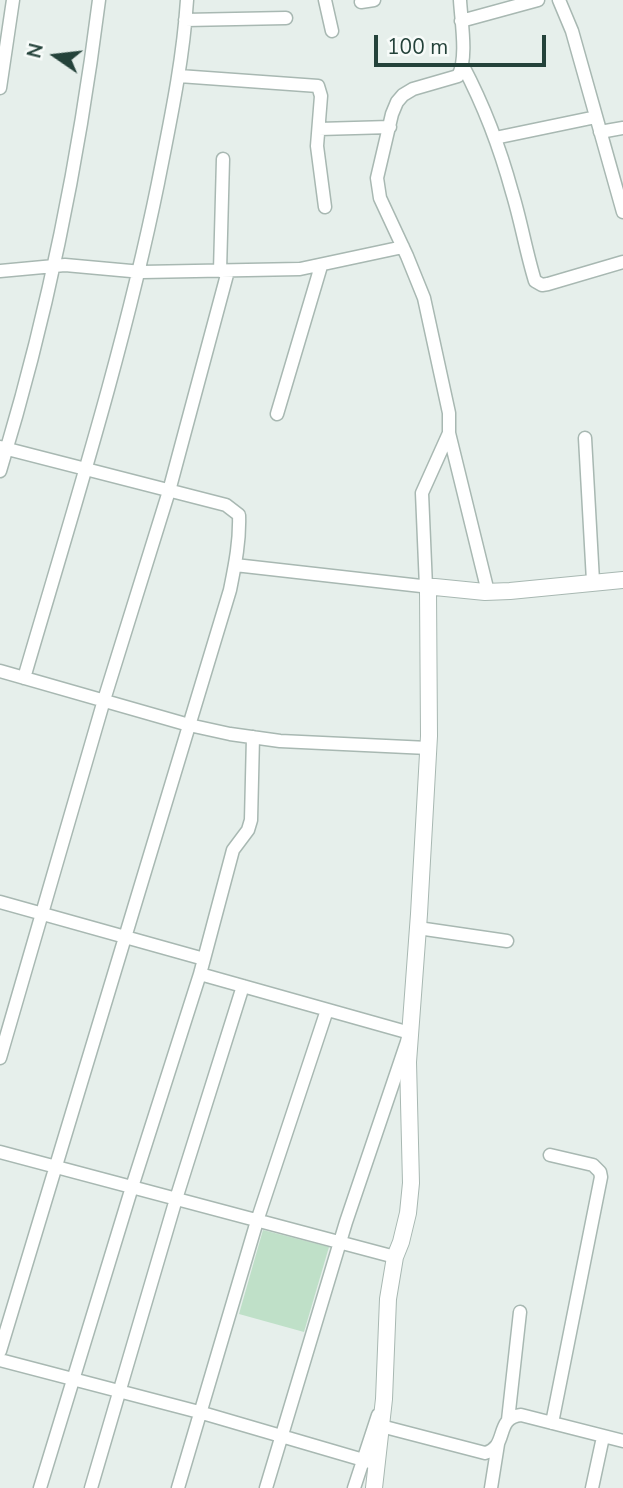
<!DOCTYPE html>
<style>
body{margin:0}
#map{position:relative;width:623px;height:1488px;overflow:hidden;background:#e6efeb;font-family:"Nunito Sans",sans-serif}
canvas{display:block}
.north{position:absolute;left:21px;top:21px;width:70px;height:70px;-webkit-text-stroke:5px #f7fbf9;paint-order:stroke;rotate:284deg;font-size:19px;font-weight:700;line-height:28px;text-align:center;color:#24423a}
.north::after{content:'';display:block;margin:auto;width:24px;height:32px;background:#24423a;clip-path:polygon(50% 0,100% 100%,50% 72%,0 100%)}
.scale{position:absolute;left:374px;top:35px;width:172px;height:32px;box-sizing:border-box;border:4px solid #24423a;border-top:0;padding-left:9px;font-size:21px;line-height:24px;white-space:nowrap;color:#24423a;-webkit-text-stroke:5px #f7fbf9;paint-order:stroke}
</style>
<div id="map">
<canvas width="623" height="1488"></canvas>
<div class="north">N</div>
<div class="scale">100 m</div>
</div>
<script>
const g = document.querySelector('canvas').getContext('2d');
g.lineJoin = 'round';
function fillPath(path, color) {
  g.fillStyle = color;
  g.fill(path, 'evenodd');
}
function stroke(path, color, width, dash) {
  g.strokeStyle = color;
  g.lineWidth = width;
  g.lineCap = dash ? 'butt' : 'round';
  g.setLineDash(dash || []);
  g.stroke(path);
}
const green = new Path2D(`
 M 263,1230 L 329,1247 L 304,1332 L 239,1314 Z`);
const minor = new Path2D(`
 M 325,0 L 332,31
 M 559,0 L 572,31 L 623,212
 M 361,2 L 374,0
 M 185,20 L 286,18
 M 461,21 L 538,0
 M 463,66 C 484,106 500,148 512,192 C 521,221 526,252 535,281 L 542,285 L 548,284 L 623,262
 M 179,76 L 318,86 L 321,96 L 317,146 L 325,207
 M 0,88 L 13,0
 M 319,129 L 390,127
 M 600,132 L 623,128
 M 495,138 L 596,117
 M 0,271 L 65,265 L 142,272 L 300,269 L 403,247
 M 220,271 L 223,159
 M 277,414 L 321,266
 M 449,433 L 488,592
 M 585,438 L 593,581
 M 0,447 L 226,505 L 239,515 C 240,541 235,565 230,590 L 0,1351
 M 0,471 C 47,318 79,159 99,0
 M 235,565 L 430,587
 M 426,587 L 422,493 L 449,433 L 449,413 L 424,298 L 407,256 L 380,198 L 377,178 L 392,114 L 397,102 L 403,95 L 413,89 L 458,76 C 468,59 461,20 460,0
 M 0,671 L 189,725 L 230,734 L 280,741 L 428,748
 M 24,678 C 72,514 124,350 158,183 C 170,122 183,62 187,0
 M 0,902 L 204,959 L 200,974 L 410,1033 L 346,1222 L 266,1488
 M 418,928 L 507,941
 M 204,959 L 233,850 L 248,830 L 251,820 L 253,737
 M 0,1058 L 104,700 L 169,491 L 228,271
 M 0,1152 L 395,1257
 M 550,1155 L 593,1165 L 600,1172 L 601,1177 L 552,1423
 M 0,1360 L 199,1412 L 377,1464
 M 508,1420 L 520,1312
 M 381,1426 L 485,1453 C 509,1447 494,1418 521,1415 L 623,1441
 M 40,1488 L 132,1187 L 200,974
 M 91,1488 L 176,1199 L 243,986
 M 178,1488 L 257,1221 L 327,1010
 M 354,1488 L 378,1415
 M 491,1488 L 498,1444
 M 592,1488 L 603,1437`);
const tertiary = new Path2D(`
 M 374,1488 L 384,1399 L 388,1299 L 395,1257 L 401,1242 L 408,1213 L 411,1183 L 408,1062 L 419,914 L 429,736 L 428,591 L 430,587 L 435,587 L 485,592 L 510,591 L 623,580`);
fillPath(green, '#bfe0c8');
stroke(minor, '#a8b8b2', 15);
stroke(tertiary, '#a8b8b2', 18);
stroke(minor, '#fff', 12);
stroke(tertiary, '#fff', 16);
</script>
